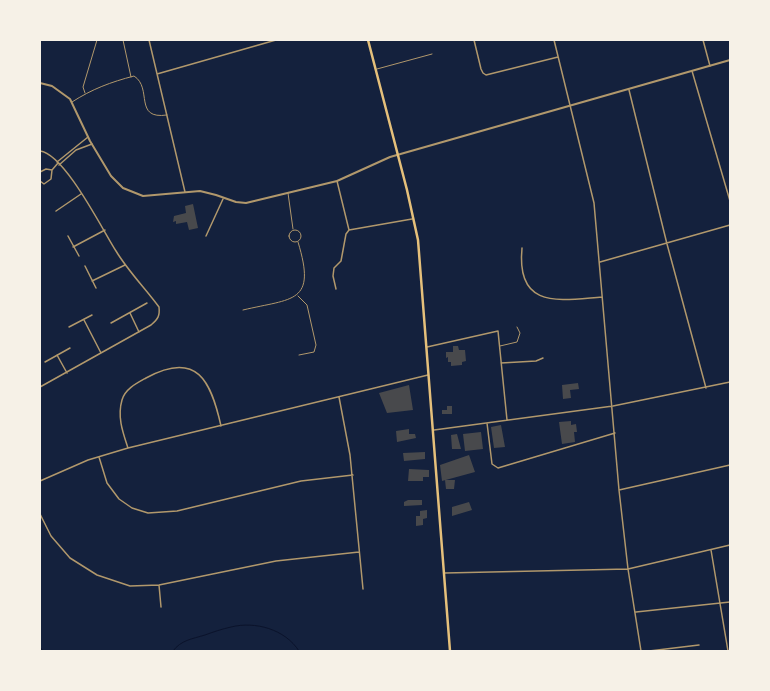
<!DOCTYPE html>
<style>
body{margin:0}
#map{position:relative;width:770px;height:691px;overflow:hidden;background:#14213d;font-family:"Libre Baskerville",serif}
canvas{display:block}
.frame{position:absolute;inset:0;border:41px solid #f6f1e7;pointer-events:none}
</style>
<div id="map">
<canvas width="770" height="691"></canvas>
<div class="frame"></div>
</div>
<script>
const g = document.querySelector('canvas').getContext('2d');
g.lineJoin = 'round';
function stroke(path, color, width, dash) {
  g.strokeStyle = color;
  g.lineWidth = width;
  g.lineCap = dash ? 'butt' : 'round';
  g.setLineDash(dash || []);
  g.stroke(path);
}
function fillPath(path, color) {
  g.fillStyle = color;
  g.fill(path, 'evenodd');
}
const stream = new Path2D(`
 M 40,647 L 43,651
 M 173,651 C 181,640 192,639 205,635 C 213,632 222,629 231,627 C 255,621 285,629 299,651`);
const building = new Path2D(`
 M 193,204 L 198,228 L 189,230 L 187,222 L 176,224 L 176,221 L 173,222 L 174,216 L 186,213 L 185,206 Z
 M 453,346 L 458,346 L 459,350 L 465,350 L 466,361 L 462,362 L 462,365 L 451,366 L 451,362 L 448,362 L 448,357 L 446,358 L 446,352 L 453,352 Z
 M 578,383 L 579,389 L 570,390 L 571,398 L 563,399 L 562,385 Z
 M 409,385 L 413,410 L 387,413 L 379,393 Z
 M 447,406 L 452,406 L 452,414 L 442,414 L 442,410 L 447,410 Z
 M 571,421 L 571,425 L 576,424 L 577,432 L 574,432 L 575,442 L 562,444 L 559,422 Z
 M 501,425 L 505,447 L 494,448 L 491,427 Z
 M 409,429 L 409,434 L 415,434 L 416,438 L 397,442 L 396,431 Z
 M 481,432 L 483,449 L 465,451 L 463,434 Z
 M 457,434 L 461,449 L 452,449 L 451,435 Z
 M 425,452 L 425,459 L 404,461 L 403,453 Z
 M 469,455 L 475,472 L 442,481 L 440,465 Z
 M 409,469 L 429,470 L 429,477 L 423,477 L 423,481 L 408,481 Z
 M 445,480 L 455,480 L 454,489 L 446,489 Z
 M 408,500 L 422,500 L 422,505 L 404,506 L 404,502 Z
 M 469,502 L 472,510 L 452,516 L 452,507 Z
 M 427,510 L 427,518 L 423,519 L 423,525 L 416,526 L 416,516 L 420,516 L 420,511 Z`);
const service = new Path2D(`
 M 123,40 L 131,77
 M 377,69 L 432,54
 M 85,93 L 83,87 L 97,40
 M 72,102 C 92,89 111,82 134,76 C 153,88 133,120 167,115
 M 288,193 L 293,229
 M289 236a6 6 0 1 1 12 0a6 6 0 1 1-12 0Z
 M 298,296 L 307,305 L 316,345 L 314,352 L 299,355
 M 243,310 C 293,298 317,304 298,242
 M 500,346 L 517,342 L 520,333 L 517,327`);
const minor = new Path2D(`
 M 149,40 L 185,192
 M 474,40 L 481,69 L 483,73 L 486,75 L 558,57
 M 554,40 L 594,203 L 619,490 L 628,569 L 641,651
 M 703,40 L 710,66
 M 692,71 L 730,201
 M 157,74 L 276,40
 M 629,90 L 667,244 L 706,388
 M 40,151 C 65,154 103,231 116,251 C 128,271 145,288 159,307 C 160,316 158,319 151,325 L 40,387
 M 57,162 L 88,137
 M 59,165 L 76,150 L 92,144
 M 40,172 L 46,169 L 52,170
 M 40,181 L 44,184 L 51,179 L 52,170 L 58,163
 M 56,211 L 81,194
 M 349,230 L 412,219
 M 68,236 L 79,256
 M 206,236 L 223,199
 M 73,247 L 105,230
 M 522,248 C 516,310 560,300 602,297
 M 600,262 L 730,225
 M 85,266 L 96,288
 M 92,281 L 125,265
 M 336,289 L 333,276 L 334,268 L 341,261 L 346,234 L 349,230 L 337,181
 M 130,313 L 139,332
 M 84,320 L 101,353
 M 111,323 L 147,303
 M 69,327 L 92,315
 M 427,347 L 498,331 L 507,420
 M 57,355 L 67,373
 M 45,362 L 70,348
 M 501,363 L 536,361 L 543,358
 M 339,397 L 350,455 L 363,589
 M 487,423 L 492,464 L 498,468 L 615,433
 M 434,430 L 613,406 L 730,382
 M 128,448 C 123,433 117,417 122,400 C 125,389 137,383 146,378 C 197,350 211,381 221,426
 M 99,457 L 107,483 L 119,499 L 132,508 L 148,513 L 177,511 L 301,481 L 353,475
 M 40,481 L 88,460 L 128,448 L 428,375
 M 619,490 L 730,465
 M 40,514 L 51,536 L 70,558 L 97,575 L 130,586 L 159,585 L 276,561 L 359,552
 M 711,550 L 728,651
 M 445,573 L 628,569 L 730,545
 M 159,585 L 161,607
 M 636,612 L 730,602
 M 649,651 L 699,645`);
const tertiary = new Path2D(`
 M 40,83 L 52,86 L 70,99 L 90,141 L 111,176 L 123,188 L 143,196 L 200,191 L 216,195 L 236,202 L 246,203 L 337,181 L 390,157 L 730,60`);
const primary = new Path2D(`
 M 368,40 L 407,190 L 418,240 L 450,651`);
stroke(stream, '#0b132b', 1);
fillPath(building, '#48494c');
stroke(service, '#b1986c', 1);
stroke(minor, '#b1986c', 1.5);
stroke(tertiary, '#b1986c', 2);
stroke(primary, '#e5c07b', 2.5);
</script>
